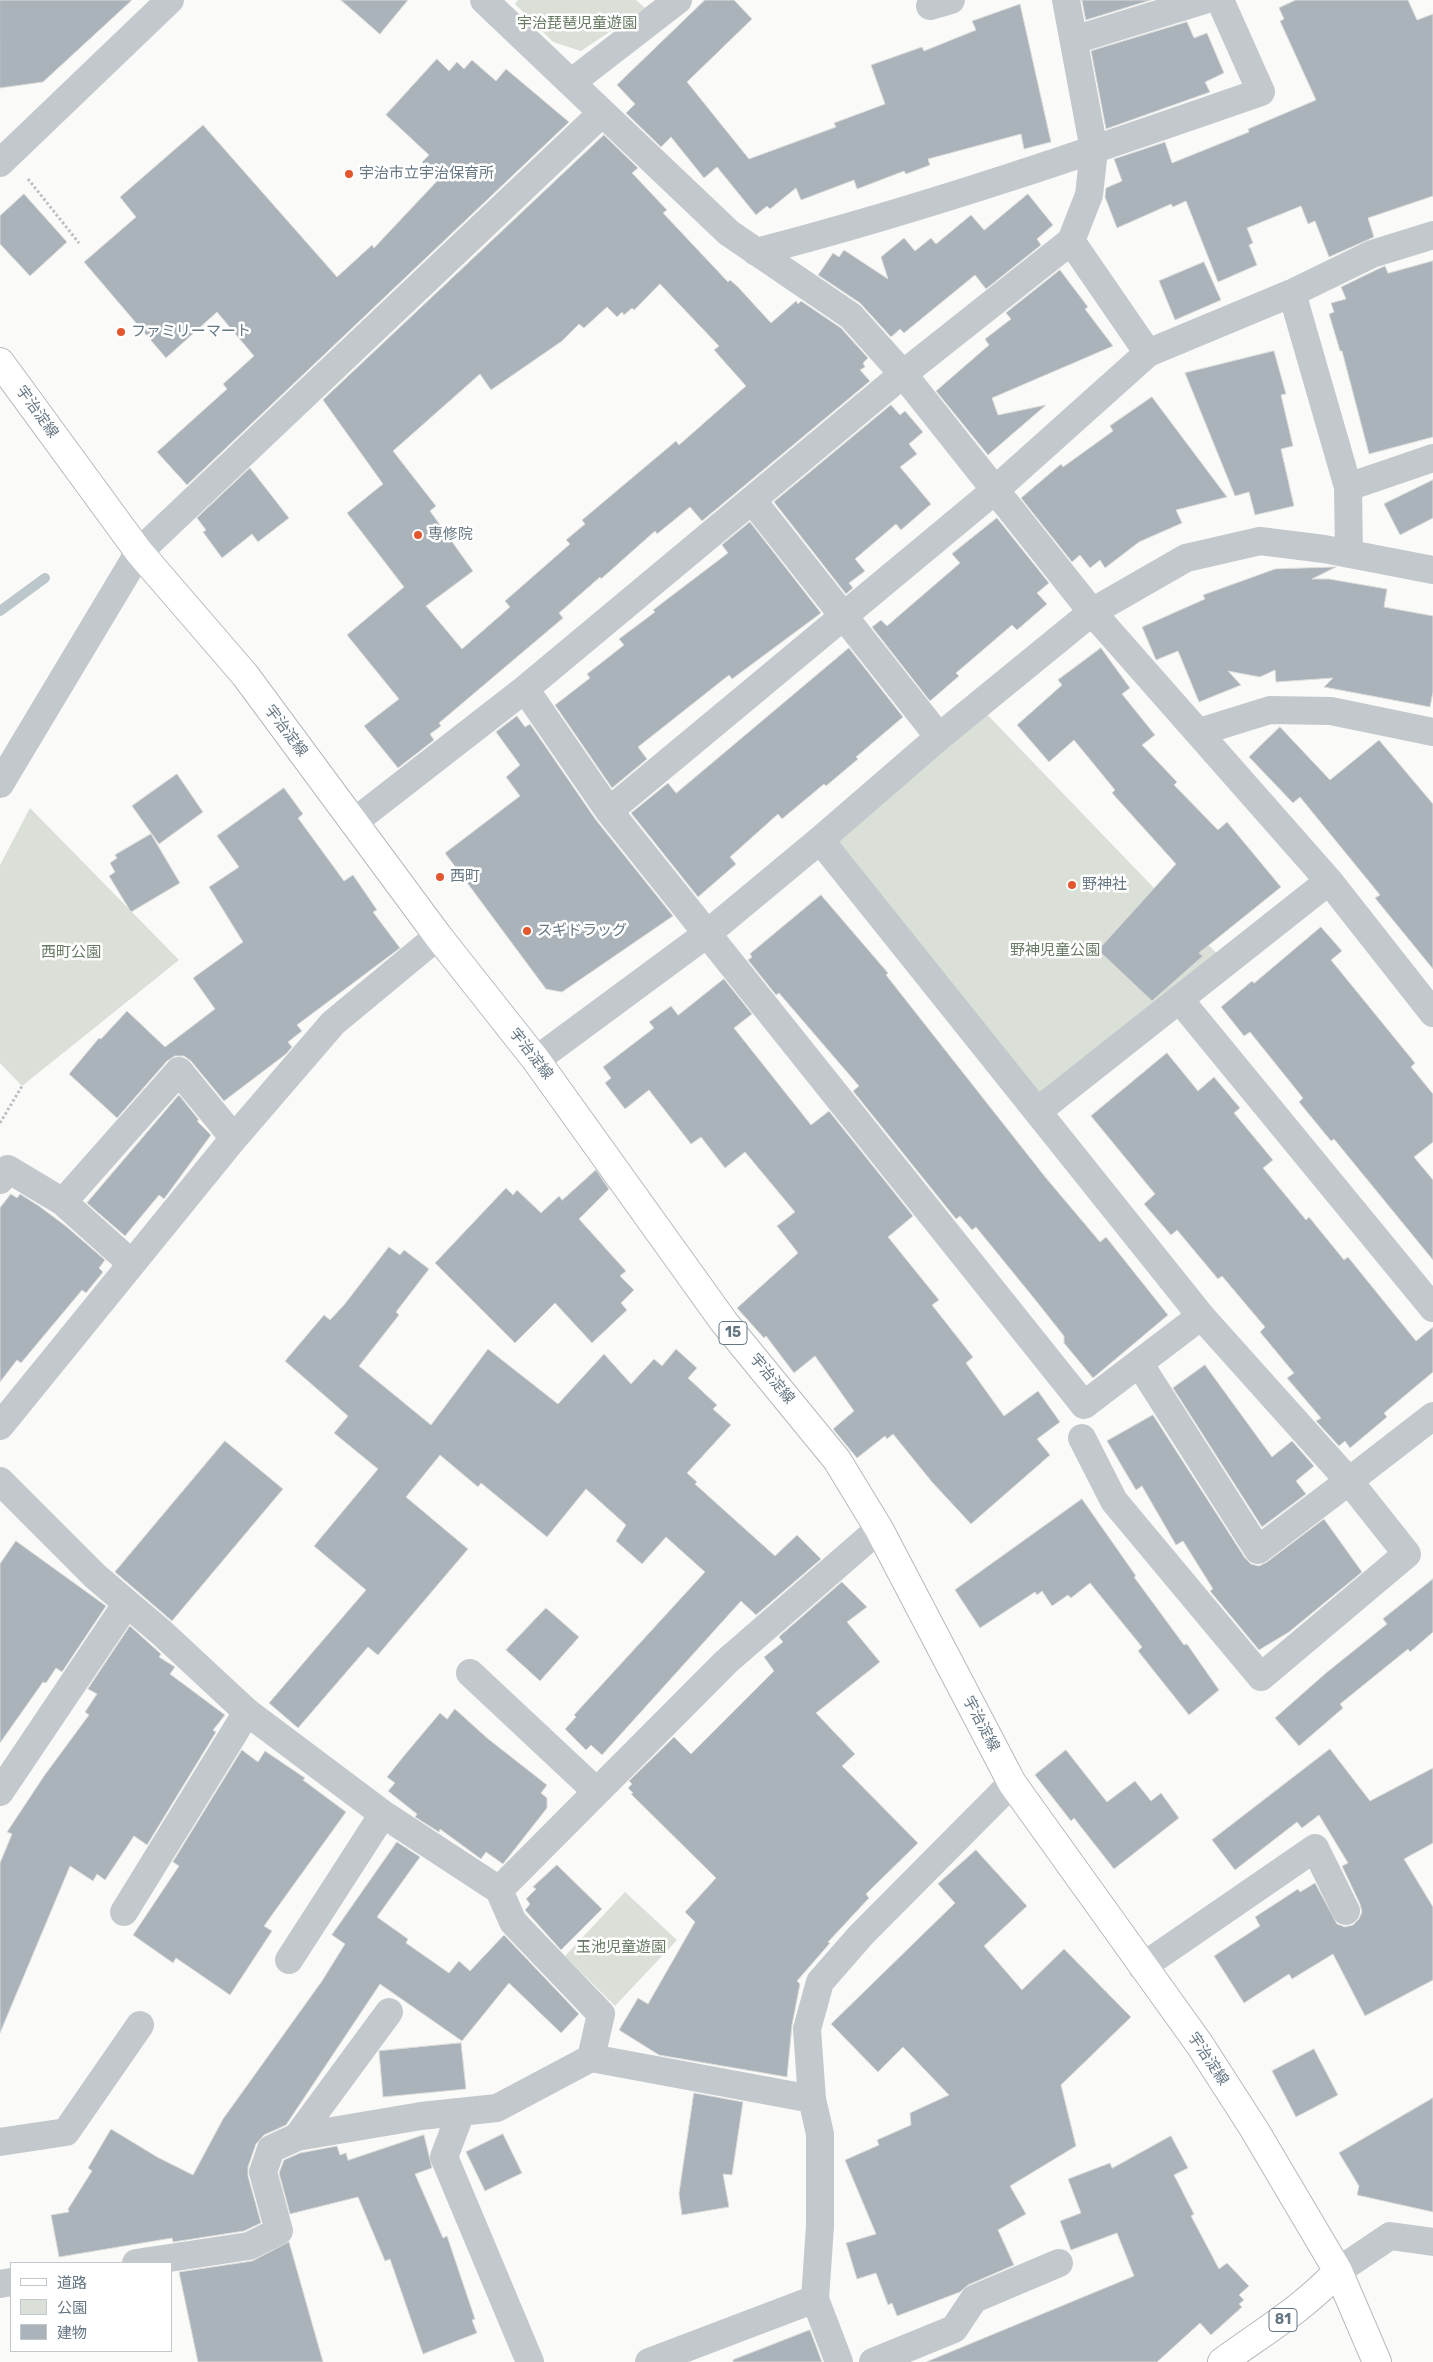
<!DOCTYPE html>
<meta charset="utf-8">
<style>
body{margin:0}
#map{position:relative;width:1433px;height:2362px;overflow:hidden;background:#fafaf8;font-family:Rubik,"Noto Sans JP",sans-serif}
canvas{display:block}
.legend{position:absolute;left:10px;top:2262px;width:162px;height:90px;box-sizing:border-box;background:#fff;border:1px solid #c1c8cd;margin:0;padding:6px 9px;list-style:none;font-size:15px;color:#657683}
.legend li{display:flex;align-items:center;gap:10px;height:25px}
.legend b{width:25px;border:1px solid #c1c8cd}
</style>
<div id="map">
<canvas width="1433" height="2362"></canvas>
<ul class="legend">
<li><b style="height:6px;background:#fff"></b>道路</li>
<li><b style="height:14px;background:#dadfd7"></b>公園</li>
<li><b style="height:14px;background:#aab3b9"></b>建物</li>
</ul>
</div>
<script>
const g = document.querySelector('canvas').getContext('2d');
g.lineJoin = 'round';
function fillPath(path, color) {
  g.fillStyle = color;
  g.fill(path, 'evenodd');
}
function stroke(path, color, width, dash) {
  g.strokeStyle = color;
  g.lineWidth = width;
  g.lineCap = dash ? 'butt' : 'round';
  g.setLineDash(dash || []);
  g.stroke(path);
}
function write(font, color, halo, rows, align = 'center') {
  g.font = font + ' Rubik,"Noto Sans JP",sans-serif';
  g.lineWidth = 5;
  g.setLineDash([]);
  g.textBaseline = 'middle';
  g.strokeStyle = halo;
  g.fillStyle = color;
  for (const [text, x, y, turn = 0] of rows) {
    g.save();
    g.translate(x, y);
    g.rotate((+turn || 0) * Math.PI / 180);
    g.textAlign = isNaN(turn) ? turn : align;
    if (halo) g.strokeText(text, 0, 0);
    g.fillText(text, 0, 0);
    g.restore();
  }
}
const green = new Path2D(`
 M 518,0 L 636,0 L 645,8 L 581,51 L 553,42 L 515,4 Z
 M 979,706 L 1226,963 L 1038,1111 L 820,840 Z
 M 30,808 L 179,960 L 22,1086 L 0,1063 L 0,865 Z
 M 625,1892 L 677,1940 L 615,2006 L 565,1956 Z`);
const stream = new Path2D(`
 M 0,611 L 45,578`);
const building = new Path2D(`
 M 0,0 L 132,0 L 43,82 L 0,88 Z
 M 341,0 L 408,0 L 380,34 Z
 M 705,0 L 734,0 L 752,19 L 687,82 L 749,159 L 836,127 L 834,123 L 885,104 L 871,65 L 922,47 L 924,51 L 976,30 L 972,21 L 1020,4 L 1051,142 L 1024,149 L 1021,134 L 928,159 L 930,165 L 906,174 L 904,171 L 857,189 L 854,180 L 801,200 L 796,188 L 770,209 L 767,206 L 756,215 L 717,167 L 704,178 L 671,137 L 661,147 L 626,113 L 635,104 L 617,85 Z
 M 1082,0 L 1151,0 L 1086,20 Z
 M 1296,0 L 1408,0 L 1417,20 L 1433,14 L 1433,196 L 1368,218 L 1374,237 L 1329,257 L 1315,221 L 1308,224 L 1301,206 L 1247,228 L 1253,243 L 1249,245 L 1257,265 L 1218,282 L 1186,201 L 1173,207 L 1171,204 L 1117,228 L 1105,197 L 1106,188 L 1122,181 L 1114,159 L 1165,142 L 1172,163 L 1249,132 L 1248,129 L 1316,100 L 1280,21 L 1284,19 L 1279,8 Z
 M 1187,22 L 1194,38 L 1207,33 L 1224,73 L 1205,82 L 1210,92 L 1106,129 L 1091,51 Z
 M 437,59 L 449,71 L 457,62 L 464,69 L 472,60 L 496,81 L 506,69 L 569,122 L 187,485 L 157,452 L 227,389 L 223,384 L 254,356 L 217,312 L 166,358 L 84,262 L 136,217 L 120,197 L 203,125 L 337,277 L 372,245 L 374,248 L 439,179 L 422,162 L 429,155 L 386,115 Z
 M 604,135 L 638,168 L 632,173 L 667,210 L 663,213 L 728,282 L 730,280 L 738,287 L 771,323 L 796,301 L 798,304 L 801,301 L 841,328 L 868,358 L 863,363 L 865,367 L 860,370 L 870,381 L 702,521 L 690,507 L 657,534 L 655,531 L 601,579 L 600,577 L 559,613 L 563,618 L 439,723 L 441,726 L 430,734 L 434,740 L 398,768 L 364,726 L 399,699 L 347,635 L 404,587 L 347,513 L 383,484 L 323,400 ZM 660,284 L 719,346 L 714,350 L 746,386 L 679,445 L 676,441 L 582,520 L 585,524 L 566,540 L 570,544 L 505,601 L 510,607 L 462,649 L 426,606 L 473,571 L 430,511 L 436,506 L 393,451 L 480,374 L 491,390 L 562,341 L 579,324 L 584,328 L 607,307 L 617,317 L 622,312 L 624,315 L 632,308 L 634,310 Z
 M 24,194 L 67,242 L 30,276 L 0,244 L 0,216 Z
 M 1028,194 L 1053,225 L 1037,239 L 1041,245 L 986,289 L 975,275 L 904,333 L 900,329 L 891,337 L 860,303 L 818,275 L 833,253 L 839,257 L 844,250 L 888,279 L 881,257 L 904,238 L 915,251 L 931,238 L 936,244 L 971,215 L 984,230 Z
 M 1433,261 L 1433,437 L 1369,454 L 1342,351 L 1340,351 L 1329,314 L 1334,312 L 1331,303 L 1346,299 L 1341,287 L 1378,269 L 1385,266 L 1388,273 Z
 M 1204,262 L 1221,300 L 1175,320 L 1159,281 Z
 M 1060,270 L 1088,307 L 1085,309 L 1113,346 L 992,398 L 998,415 L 1046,405 L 988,455 L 936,391 L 989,345 L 985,339 L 1011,319 L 1006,313 Z
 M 1274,351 L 1286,394 L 1281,395 L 1293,446 L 1281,449 L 1294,506 L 1255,515 L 1249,492 L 1235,496 L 1185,373 Z
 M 1152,397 L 1227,497 L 1176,510 L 1182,523 L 1139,542 L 1105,568 L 1100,560 L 1090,568 L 1080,555 L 1072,562 L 1021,498 L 1061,464 L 1063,467 L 1113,431 L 1110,426 Z
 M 891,405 L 900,415 L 905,411 L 923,432 L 909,444 L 917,454 L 900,467 L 931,504 L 901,530 L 896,524 L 855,559 L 865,571 L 849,583 L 853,588 L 846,594 L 774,502 Z
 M 250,468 L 289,518 L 258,542 L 252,534 L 222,558 L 203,532 L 206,530 L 197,518 Z
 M 1433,480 L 1433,518 L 1400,535 L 1384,504 Z
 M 997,518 L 1049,583 L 1037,593 L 1047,604 L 1017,630 L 1012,625 L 956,673 L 959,676 L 930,701 L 872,627 L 881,620 L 887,626 L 960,563 L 952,554 Z
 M 750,522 L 821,613 L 732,679 L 729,675 L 638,747 L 647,759 L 612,788 L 555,705 L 590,678 L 587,674 L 624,645 L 619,639 L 655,612 L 653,610 L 728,553 L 722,545 Z
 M 1336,567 L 1312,579 L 1329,579 L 1387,589 L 1384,607 L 1433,616 L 1433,692 L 1430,707 L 1324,687 L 1333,678 L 1276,682 L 1275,670 L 1260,677 L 1228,671 L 1241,685 L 1199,702 L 1178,651 L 1156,660 L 1142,627 L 1205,599 L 1203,595 L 1275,569 Z
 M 849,648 L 903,717 L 856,757 L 858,759 L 826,786 L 824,784 L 782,819 L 778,814 L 730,857 L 736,864 L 698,897 L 631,813 L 668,783 L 676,793 Z
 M 1101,648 L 1130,688 L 1122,694 L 1155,735 L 1142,745 L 1177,782 L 1174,785 L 1218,830 L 1227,822 L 1281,887 L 1199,953 L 1203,956 L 1152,1001 L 1098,950 L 1176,864 L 1112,793 L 1115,790 L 1074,740 L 1049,762 L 1017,725 L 1062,685 L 1058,680 Z
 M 517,716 L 525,727 L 530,724 L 596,820 L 673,916 L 562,992 L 546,989 L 445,853 L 520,796 L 506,777 L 520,765 L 496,732 Z
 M 1280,727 L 1330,780 L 1379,740 L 1433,804 L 1433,969 L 1375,898 L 1380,895 L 1300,797 L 1293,803 L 1249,757 Z
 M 177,774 L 203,812 L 159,844 L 132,806 Z
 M 284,788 L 303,814 L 298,818 L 344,881 L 353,875 L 377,910 L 373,912 L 400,948 L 297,1025 L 302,1031 L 288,1042 L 292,1047 L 286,1054 L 224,1101 L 191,1061 L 184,1056 L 175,1056 L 167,1061 L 117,1118 L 69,1074 L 99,1038 L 101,1039 L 127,1011 L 165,1047 L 215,1009 L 193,978 L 243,942 L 209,887 L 239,867 L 217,836 Z
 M 151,834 L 180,883 L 131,912 L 109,876 L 115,872 L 110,863 L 117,858 L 115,855 Z
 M 821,895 L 888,973 L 886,975 L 1046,1178 L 1100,1242 L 1106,1237 L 1168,1315 L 1093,1378 L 1064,1343 L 1064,1336 L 1033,1297 L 976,1227 L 972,1230 L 960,1216 L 956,1219 L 853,1091 L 859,1086 L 779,993 L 776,995 L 748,960 L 752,957 L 750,954 Z
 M 1321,927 L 1342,951 L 1331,960 L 1415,1063 L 1411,1067 L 1433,1094 L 1433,1142 L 1414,1157 L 1433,1180 L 1433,1260 L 1334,1139 L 1331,1141 L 1299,1102 L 1303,1098 L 1250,1032 L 1244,1036 L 1221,1007 L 1252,981 L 1254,983 Z
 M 724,979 L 752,1014 L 734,1028 L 811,1125 L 829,1111 L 913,1216 L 888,1237 L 939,1300 L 932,1305 L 973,1357 L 966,1363 L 1004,1416 L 1038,1391 L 1060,1422 L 1037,1439 L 1050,1455 L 971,1524 L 932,1482 L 893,1434 L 887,1439 L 885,1436 L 857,1458 L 833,1429 L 854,1411 L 815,1356 L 794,1373 L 766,1336 L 764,1338 L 737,1308 L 798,1253 L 777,1226 L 795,1212 L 745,1152 L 725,1168 L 701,1137 L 691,1144 L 649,1090 L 625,1109 L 605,1083 L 611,1078 L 603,1067 L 654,1028 L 649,1022 L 671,1006 L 678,1015 Z
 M 1167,1053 L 1198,1091 L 1214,1077 L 1240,1108 L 1234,1113 L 1273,1160 L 1263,1168 L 1306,1220 L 1309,1217 L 1344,1260 L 1348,1257 L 1416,1341 L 1433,1327 L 1433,1372 L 1384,1413 L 1387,1417 L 1350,1448 L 1345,1441 L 1339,1446 L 1316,1421 L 1321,1418 L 1287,1378 L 1294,1373 L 1260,1332 L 1265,1327 L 1222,1276 L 1218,1279 L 1177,1230 L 1171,1235 L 1144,1204 L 1155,1194 L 1091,1116 Z
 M 179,1095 L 199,1120 L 197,1121 L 211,1135 L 164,1199 L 159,1195 L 125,1236 L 87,1203 Z
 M 596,1170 L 609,1189 L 579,1219 L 626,1271 L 620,1276 L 634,1290 L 621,1303 L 627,1310 L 592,1343 L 555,1303 L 515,1343 L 435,1263 L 506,1188 L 513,1195 L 517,1190 L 541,1213 L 559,1196 L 562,1200 Z
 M 11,1194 L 17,1198 L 20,1194 L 39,1206 L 67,1227 L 105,1260 L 99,1268 L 103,1272 L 86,1293 L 82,1290 L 21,1363 L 17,1360 L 0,1382 L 0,1208 Z
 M 389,1247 L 400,1255 L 404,1250 L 429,1269 L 396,1312 L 399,1315 L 359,1366 L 431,1425 L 488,1349 L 558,1404 L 604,1354 L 631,1384 L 654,1359 L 662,1366 L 676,1349 L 697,1368 L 688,1378 L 717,1405 L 713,1409 L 731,1425 L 687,1473 L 697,1482 L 695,1484 L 775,1556 L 797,1535 L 821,1559 L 756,1615 L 741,1601 L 602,1755 L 591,1745 L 586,1750 L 565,1729 L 576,1717 L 574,1715 L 705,1572 L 666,1537 L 642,1564 L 616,1541 L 626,1525 L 586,1489 L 547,1537 L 481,1483 L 478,1487 L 440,1455 L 406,1497 L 468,1549 L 378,1655 L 368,1647 L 298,1728 L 269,1703 L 366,1590 L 314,1546 L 378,1469 L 334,1433 L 348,1416 L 285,1361 L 324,1315 L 330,1320 L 344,1305 Z
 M 1205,1365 L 1272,1457 L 1292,1441 L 1314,1466 L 1296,1481 L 1306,1494 L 1262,1527 L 1173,1388 Z
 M 1153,1415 L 1245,1558 L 1251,1564 L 1259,1566 L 1267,1562 L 1324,1519 L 1362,1572 L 1289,1632 L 1259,1650 L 1210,1591 L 1213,1589 L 1183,1541 L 1176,1545 L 1142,1486 L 1136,1490 L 1107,1441 Z
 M 225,1441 L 283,1489 L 172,1621 L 115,1572 Z
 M 1082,1499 L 1136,1576 L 1134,1577 L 1184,1645 L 1187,1644 L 1219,1690 L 1189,1715 L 1138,1651 L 1142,1647 L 1090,1583 L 1071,1598 L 1068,1595 L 1052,1606 L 1042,1591 L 1037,1595 L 1035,1592 L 980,1628 L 955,1590 Z
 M 16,1541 L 106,1606 L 62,1672 L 56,1668 L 46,1683 L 43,1682 L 0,1743 L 0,1564 Z
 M 1433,1579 L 1433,1632 L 1410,1652 L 1408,1649 L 1340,1704 L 1343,1708 L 1299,1746 L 1275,1718 L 1326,1673 L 1387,1624 L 1383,1619 Z
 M 842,1582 L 867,1607 L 847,1622 L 880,1662 L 816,1713 L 855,1754 L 842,1766 L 918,1843 L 866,1894 L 869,1898 L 828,1942 L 830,1943 L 797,1981 L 800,1984 L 792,2025 L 787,2077 L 659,2055 L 619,2030 L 638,1998 L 648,2004 L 695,1922 L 685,1912 L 716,1878 L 631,1794 L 633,1793 L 628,1788 L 632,1784 L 629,1781 L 674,1737 L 691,1754 L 774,1671 L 764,1657 L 783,1642 L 779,1637 Z
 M 546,1608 L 579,1637 L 540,1681 L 506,1650 Z
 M 130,1626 L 161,1654 L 159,1657 L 175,1667 L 170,1674 L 225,1715 L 213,1730 L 216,1732 L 147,1845 L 134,1836 L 105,1880 L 97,1874 L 93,1881 L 70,1866 L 0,2033 L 0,1863 L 12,1834 L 7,1832 L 44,1776 L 89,1715 L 85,1712 L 97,1694 L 88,1689 Z
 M 455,1709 L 487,1738 L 547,1785 L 541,1793 L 547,1798 L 547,1808 L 503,1864 L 486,1852 L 481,1859 L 440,1829 L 439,1832 L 415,1817 L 417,1814 L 388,1791 L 395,1783 L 387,1777 L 403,1757 L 440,1713 L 447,1719 Z
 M 1330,1749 L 1370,1801 L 1433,1768 L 1433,1843 L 1404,1859 L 1433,1907 L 1433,1980 L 1365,2016 L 1333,1954 L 1292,1979 L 1289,1974 L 1244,2003 L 1214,1956 L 1260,1926 L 1255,1917 L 1298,1889 L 1300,1892 L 1315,1883 L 1337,1924 L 1345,1927 L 1353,1925 L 1359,1919 L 1362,1912 L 1360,1904 L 1342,1866 L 1348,1863 L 1319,1815 L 1302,1828 L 1297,1822 L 1235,1870 L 1212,1840 Z
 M 242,1750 L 258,1762 L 265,1751 L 305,1778 L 303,1780 L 346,1812 L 264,1926 L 272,1931 L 230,1995 L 176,1958 L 173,1963 L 133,1935 L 179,1866 L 173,1862 Z
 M 1066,1750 L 1107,1802 L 1135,1781 L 1151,1801 L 1161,1793 L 1179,1818 L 1114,1869 L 1074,1818 L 1071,1821 L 1035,1775 Z
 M 397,1842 L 420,1857 L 377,1917 L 408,1939 L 406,1943 L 449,1973 L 459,1961 L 470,1971 L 504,1935 L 579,2014 L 561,2033 L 509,1983 L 462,2041 L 380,1984 L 286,2125 L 264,2135 L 256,2144 L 248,2167 L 248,2176 L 261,2223 L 244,2231 L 173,2242 L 172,2238 L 59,2257 L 51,2215 L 69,2212 L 68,2209 L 92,2171 L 88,2168 L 111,2129 L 157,2157 L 193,2175 L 223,2119 L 322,1981 L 345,1944 L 332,1935 Z
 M 976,1850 L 1027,1906 L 984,1946 L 1022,1990 L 1064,1949 L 1131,2017 L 1061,2085 L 1076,2146 L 1010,2186 L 1026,2214 L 998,2230 L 1014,2265 L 968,2285 L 960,2292 L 897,2316 L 892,2303 L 888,2305 L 876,2273 L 857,2279 L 846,2243 L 876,2234 L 845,2160 L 879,2145 L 877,2140 L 911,2125 L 910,2113 L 949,2095 L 903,2047 L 878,2072 L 831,2024 L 955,1903 L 938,1884 Z
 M 557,1865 L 602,1909 L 561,1950 L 525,1910 L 530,1904 L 526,1899 L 536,1889 L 533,1887 Z
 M 461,2043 L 466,2089 L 383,2097 L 379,2051 Z
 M 1314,2049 L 1338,2095 L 1296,2117 L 1272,2071 Z
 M 694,2093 L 743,2102 L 732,2175 L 723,2174 L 729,2207 L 682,2215 L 679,2194 Z
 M 1433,2098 L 1433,2212 L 1357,2195 L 1359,2186 L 1339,2153 Z
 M 503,2134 L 522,2173 L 485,2191 L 466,2152 Z
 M 424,2135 L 432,2168 L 415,2174 L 443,2238 L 447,2236 L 475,2319 L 472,2320 L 477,2333 L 423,2354 L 390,2259 L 385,2261 L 358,2197 L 290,2214 L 279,2173 L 284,2160 L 300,2153 L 337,2146 L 340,2155 L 346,2153 L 348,2160 Z
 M 1171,2136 L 1188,2168 L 1174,2175 L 1194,2214 L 1191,2216 L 1219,2269 L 1227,2263 L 1249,2286 L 1239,2295 L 1244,2300 L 1239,2304 L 1242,2307 L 1211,2335 L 1200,2323 L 1157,2362 L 926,2362 L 1134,2276 L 1117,2233 L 1071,2250 L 1060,2221 L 1081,2213 L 1068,2179 L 1110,2163 L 1112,2168 Z
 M 289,2242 L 323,2362 L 198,2362 L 179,2272 L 252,2261 Z
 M 810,2330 L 822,2362 L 733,2362 L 733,2360 Z`);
const path = new Path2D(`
 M 28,179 L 79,243
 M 0,1123 L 22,1086`);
const minor = new Path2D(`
 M 484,0 L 729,233 L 851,316 L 903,374 L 1092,612 L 1329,881 L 1433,1013
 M 1066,0 L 1094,150 L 1089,195 L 1071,241 L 1148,353
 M 930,6 L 951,0
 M 1074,40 L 1204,0
 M 572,82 L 678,0
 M 0,163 L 170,0
 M 1071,241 L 903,374 L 525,689 L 609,811 L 1084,1405 L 1201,1316
 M 756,252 C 927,208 1094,150 1261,92 L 1220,0
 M 1292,293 L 1348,487 L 1349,554
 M 1348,487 L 1433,458
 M 752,500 L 939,737
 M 1199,732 L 1270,710 L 1331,711 L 1433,732
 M 0,784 L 139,552 L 602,113
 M 609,811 L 994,491 L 1148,353 L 1292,293 L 1372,254 L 1433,235
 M 354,822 L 525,689
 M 820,840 L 1201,1316 L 1349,1481 L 1433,1416
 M 1179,999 L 1433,1308
 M 536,1060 L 708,933 L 820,840 L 939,737 L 1092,612 L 1186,558 L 1260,541 L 1324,549 L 1433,570
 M 1038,1111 L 1329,881
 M 0,1180 L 8,1169 L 63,1202 L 131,1263
 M 63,1202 L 179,1071 L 234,1138
 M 0,1426 L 234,1138 L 333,1023 L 438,936
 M 1082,1438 L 1114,1501 L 1261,1677 L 1407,1554 L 1349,1481 L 1258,1550 L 1139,1363
 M 0,1481 L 95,1576 L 162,1633 L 247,1712 L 383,1814 L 499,1890 L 513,1922 L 601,2014 L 591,2058
 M 470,1673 L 596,1791
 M 0,1792 L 127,1603
 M 499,1890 L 726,1662 L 879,1529
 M 124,1912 L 247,1712
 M 289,1960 L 383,1814
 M 1142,1967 L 1315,1848 L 1346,1911
 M 461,2112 L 444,2157 L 530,2362
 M 297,2137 L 389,2012
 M 0,2142 L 66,2132 L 140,2025
 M 136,2263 L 249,2246 L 279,2231 L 263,2172 L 271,2149 L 297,2137 L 421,2116 L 497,2108 L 591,2058 L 812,2099
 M 1338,2271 L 1390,2236 L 1433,2242
 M 0,2284 L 11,2282
 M 649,2362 L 815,2299
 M 839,2362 L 815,2299 L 820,2226 L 820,2134 L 812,2099 L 807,2029 L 820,1982 L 861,1935 L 1012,1783
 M 873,2362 L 954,2329 L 974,2299 L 1059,2263`);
const major = new Path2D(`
 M 0,362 L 139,552 L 245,675 L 438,936 L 536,1060 L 724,1322 L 837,1460 L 879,1529 L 1012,1783 L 1200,2045 L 1254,2129 L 1338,2271 L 1377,2362
 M 1222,2362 C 1263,2332 1303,2309 1338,2271`);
const markers = [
 [349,174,5,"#e4572e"],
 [121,332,5,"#e4572e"],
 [418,535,5,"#e4572e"],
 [440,877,5,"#e4572e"],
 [1072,885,5,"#e4572e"],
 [527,931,5,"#e4572e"]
];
const shields = [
 [733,1333,28],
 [1283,2320,28]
];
const shieldNames = [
 ["15",733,1333],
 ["81",1283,2320]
];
const parkNames = [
 ["宇治琵琶児童遊園",577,24],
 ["野神児童公園",1055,951],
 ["西町公園",71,953],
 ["玉池児童遊園",621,1948]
];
const poiNames = [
 ["宇治市立宇治保育所",359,174],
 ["ファミリーマート",131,332],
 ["専修院",428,535],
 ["西町",450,877],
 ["野神社",1082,885],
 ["スギドラッグ",537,931]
];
const streetNames = [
 ["宇治淀線",37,412,54],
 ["宇治淀線",286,731,53],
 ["宇治淀線",531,1054,52],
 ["宇治淀線",772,1379,50],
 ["宇治淀線",981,1724,62],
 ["宇治淀線",1208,2059,56]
];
fillPath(green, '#dadfd7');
stroke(stream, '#bbc7cb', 10);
fillPath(building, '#aab3b9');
stroke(building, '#dcdcda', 1);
stroke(major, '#b5babe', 30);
stroke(path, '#bbbfc2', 3, [2.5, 2.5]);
stroke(minor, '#c3c8cc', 28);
stroke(major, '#fff', 28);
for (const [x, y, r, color] of markers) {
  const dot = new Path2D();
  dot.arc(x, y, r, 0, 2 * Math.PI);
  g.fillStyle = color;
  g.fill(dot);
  stroke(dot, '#fff', 2);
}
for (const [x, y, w] of shields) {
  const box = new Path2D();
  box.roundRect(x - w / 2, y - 11.5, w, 23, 4);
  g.fillStyle = '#fff';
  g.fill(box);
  stroke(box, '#657683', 1);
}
write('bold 14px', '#657683', null, shieldNames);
write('15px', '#687a64', '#fff', parkNames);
write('15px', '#657683', '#fff', poiNames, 'left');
write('15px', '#657683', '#fff', streetNames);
</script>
